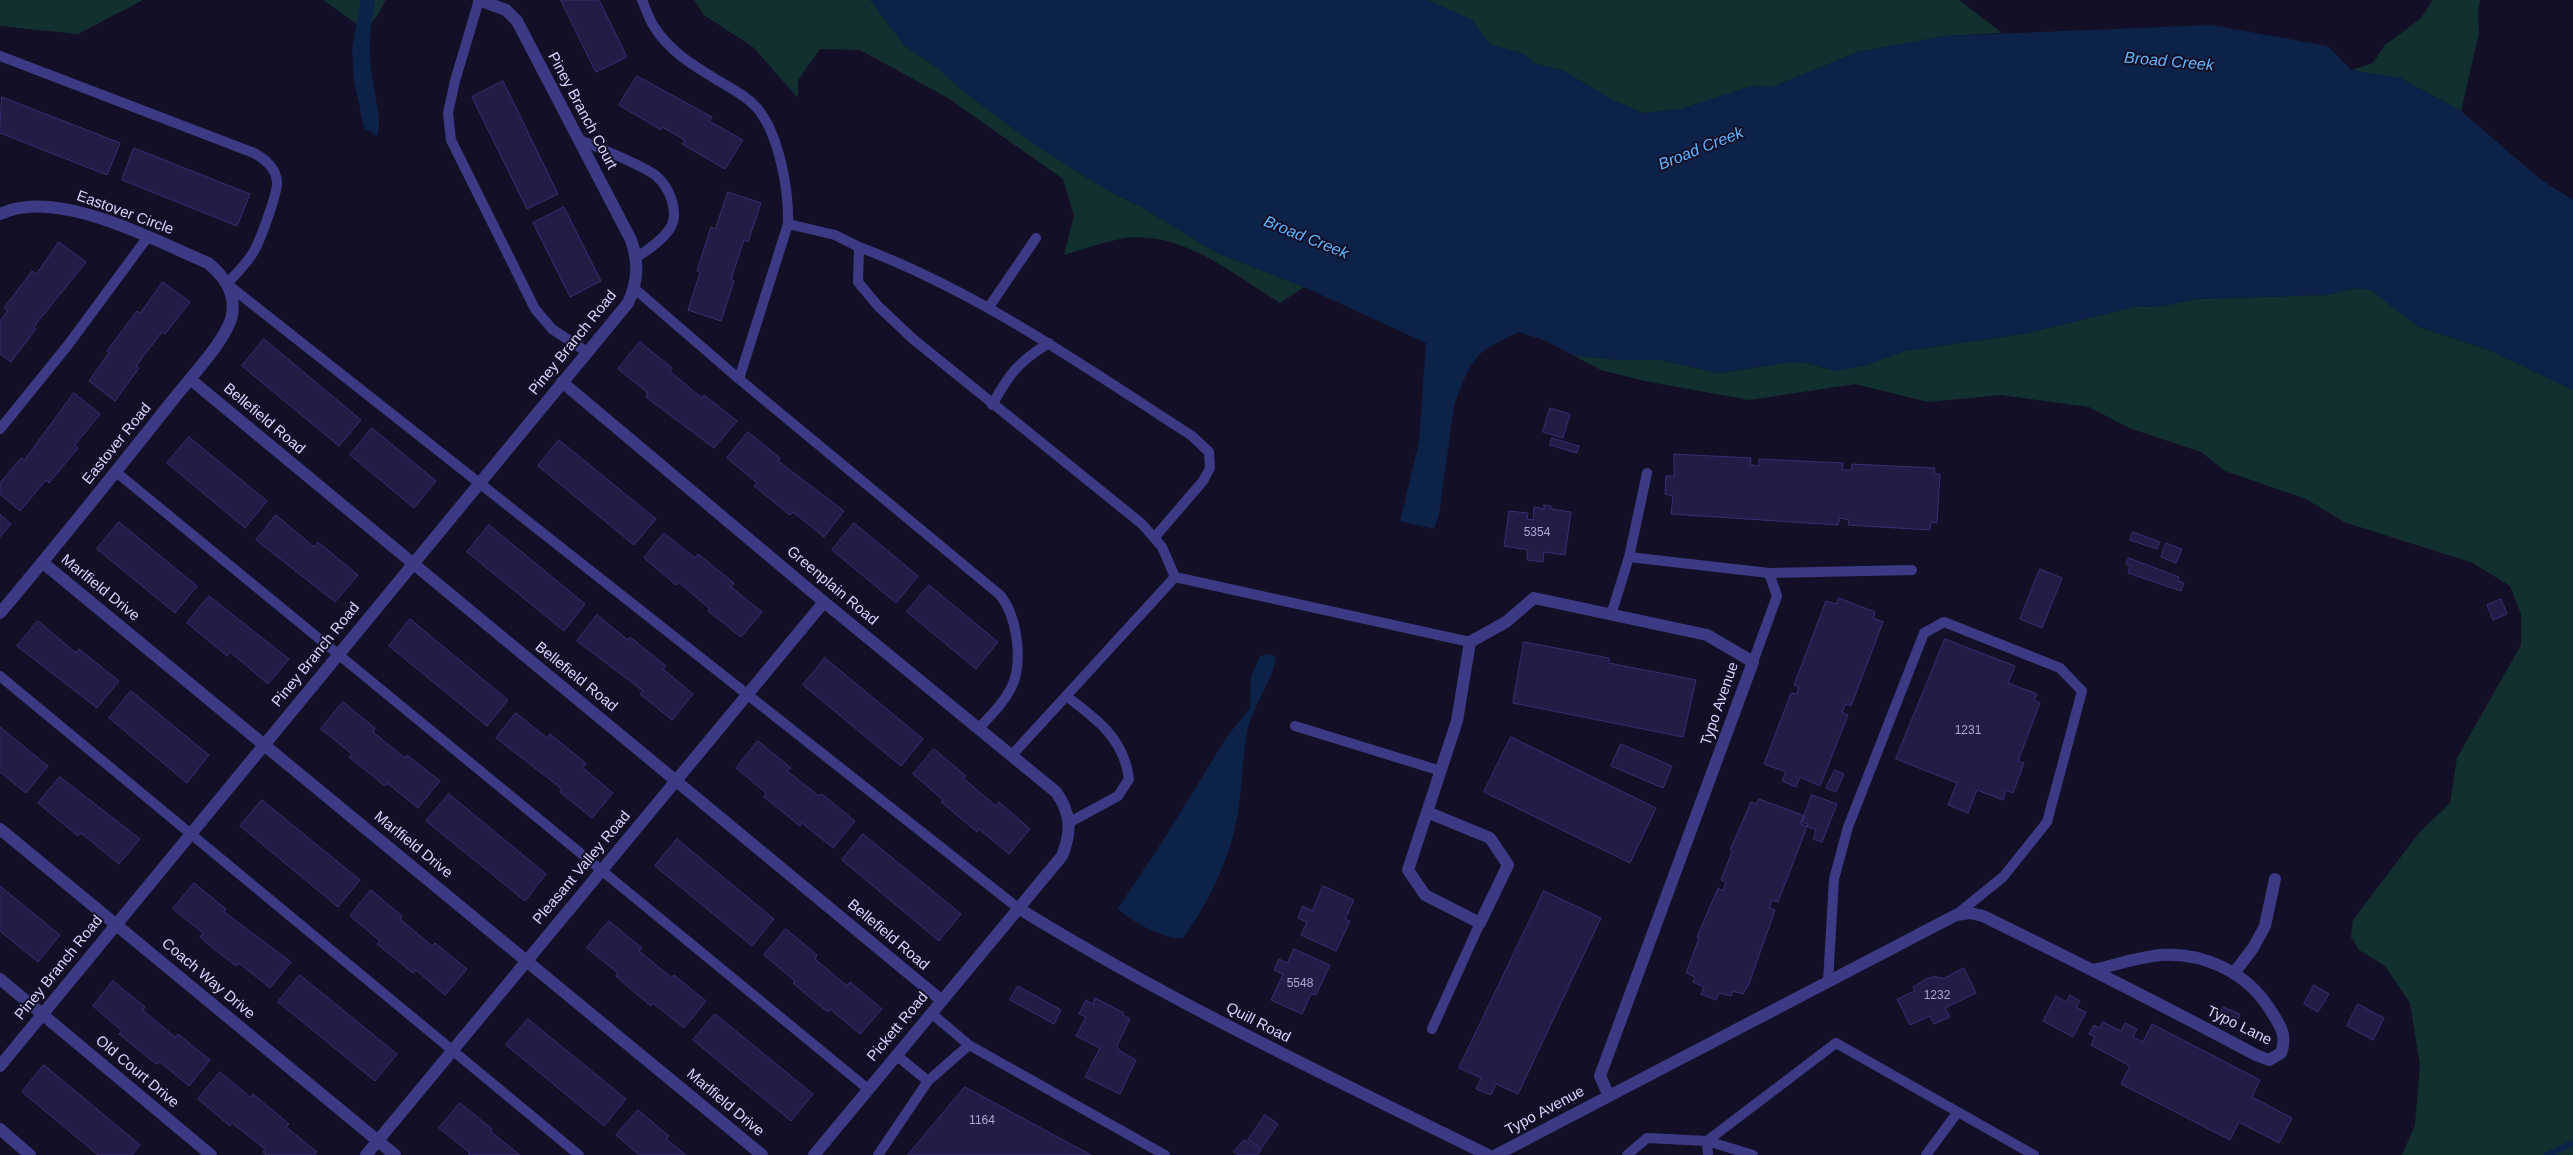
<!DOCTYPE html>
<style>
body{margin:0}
canvas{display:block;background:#130f26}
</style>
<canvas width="2573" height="1155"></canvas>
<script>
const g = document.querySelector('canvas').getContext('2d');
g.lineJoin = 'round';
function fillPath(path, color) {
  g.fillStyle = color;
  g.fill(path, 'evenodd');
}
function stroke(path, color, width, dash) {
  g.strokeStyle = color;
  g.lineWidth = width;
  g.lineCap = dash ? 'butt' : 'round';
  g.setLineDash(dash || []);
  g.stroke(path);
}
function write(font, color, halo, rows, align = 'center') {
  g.font = font + ' Arial,sans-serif';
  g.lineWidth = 4;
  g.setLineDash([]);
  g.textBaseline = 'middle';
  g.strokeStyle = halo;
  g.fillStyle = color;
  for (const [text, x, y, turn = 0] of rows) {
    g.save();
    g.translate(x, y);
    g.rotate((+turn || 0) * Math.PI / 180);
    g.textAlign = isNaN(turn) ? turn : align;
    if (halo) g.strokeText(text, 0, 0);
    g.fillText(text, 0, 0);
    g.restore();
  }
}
const green = new Path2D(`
 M 0,0 L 143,0 L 78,34 L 0,26 Z
 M 323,0 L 361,0 L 357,24 Z
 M 375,0 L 386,0 L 376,18 L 370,23 Z
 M 694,0 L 870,0 L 904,45 L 940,70 L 963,91 L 1038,147 L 1112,193 L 1138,205 L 1217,253 L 1304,287 L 1280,303 C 1233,274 1179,228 1120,239 C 1101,243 1083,249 1064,255 L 1074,216 L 1063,179 L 948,98 L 860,50 L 820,49 L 798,80 L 798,98 L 753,47 L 704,15 Z
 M 1427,0 L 1959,0 L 2002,33 L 1945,36 L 1858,52 L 1772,87 L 1751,86 L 1681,109 L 1643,113 L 1614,101 L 1564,71 L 1535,64 L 1524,54 L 1489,44 L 1472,20 Z
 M 2433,0 L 2480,0 L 2478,13 L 2479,33 L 2461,111 L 2400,78 L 2351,70 L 2373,63 L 2385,45 L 2420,19 Z
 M 2356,288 L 2371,290 L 2419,327 L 2489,350 L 2573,390 L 2573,1155 L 2402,1155 L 2415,1125 L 2420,1065 L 2410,1003 L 2385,966 L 2359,950 L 2351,937 L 2353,920 L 2419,833 L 2450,803 L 2457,758 L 2521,645 L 2521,614 L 2510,586 L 2473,563 L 2344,522 L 2306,499 L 2225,471 L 2201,452 L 2129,428 L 2089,407 L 2001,395 L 1928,402 L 1855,384 L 1749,400 L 1645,381 L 1601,370 L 1572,355 L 1616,360 L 1661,360 L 1718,373 L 1792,362 L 1807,363 L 1835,371 L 1863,366 L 1905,351 L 2022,334 L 2135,307 L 2164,306 L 2195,299 L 2327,295 Z`);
const water = new Path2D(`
 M 361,0 L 375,0 C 370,26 368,56 373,82 C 375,102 383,118 377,136 L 364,128 L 354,80 L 352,48 Z
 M 870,0 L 1427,0 L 1472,20 L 1489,44 L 1524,54 L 1535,64 L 1564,71 L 1614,101 L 1643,113 L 1681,109 L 1751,86 L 1772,87 L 1858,52 L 1945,36 L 2211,25 L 2328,46 L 2351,70 L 2400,78 L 2461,111 L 2540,179 L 2573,200 L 2573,390 L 2489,350 L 2419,327 L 2371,290 L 2356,288 L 2327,295 L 2195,299 L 2164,306 L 2135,307 L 2022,334 L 1905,351 L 1863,366 L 1835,371 L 1807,363 L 1792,362 L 1718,373 L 1661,360 L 1616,360 L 1572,355 L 1544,340 L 1518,332 C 1506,338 1491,345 1481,353 C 1467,366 1461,388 1454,405 L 1439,514 L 1434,529 L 1400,521 L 1419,442 L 1426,343 L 1304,287 L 1217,253 L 1138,205 L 1112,193 L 1038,147 L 963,91 L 940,70 L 904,45 Z
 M 1267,654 L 1276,657 C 1272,683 1254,703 1248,728 C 1241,761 1243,795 1235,827 C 1226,867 1207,905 1183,938 C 1168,941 1127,920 1118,908 L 1166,836 L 1226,738 L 1250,708 L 1251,677 L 1260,656 Z`);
const stream = new Path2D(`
 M 2547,1155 L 2573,1143`);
const building = new Path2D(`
 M 561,0 L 599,0 L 627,57 L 596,72 Z
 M 637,76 L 712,117 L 709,121 L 743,140 L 725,169 L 682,144 L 685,140 L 662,127 L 661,130 L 619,105 Z
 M 503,81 L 558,194 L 527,209 L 472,97 Z
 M 2,97 L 120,143 L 107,175 L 0,133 Z
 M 134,148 L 250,194 L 237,226 L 122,180 Z
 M 728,192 L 761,203 L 748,242 L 744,240 L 731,279 L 734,281 L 721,321 L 688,310 L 700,273 L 697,271 L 711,227 L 715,229 Z
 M 564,207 L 601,281 L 570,297 L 533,223 Z
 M 59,242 L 86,262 L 36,324 L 34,327 L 36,329 L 11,362 L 0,354 L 0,321 L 8,310 L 4,308 L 32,271 L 36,274 Z
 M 163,282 L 190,302 L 165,334 L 162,332 L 136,366 L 139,368 L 115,401 L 89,381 L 109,353 L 107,351 L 137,311 L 140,313 Z
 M 264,339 L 361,420 L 339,446 L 242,366 Z
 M 640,342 L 672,368 L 670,371 L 672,373 L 702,398 L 704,395 L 737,421 L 714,448 L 647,398 L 646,396 L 648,393 L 618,369 Z
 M 74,393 L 100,414 L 75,445 L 78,448 L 49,483 L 46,480 L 20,511 L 0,494 L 0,483 L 21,458 L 24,460 Z
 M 1550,408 L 1570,414 L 1563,438 L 1543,432 Z
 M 372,428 L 436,481 L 414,508 L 350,455 Z
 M 748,432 L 780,458 L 778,461 L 844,511 L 824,537 L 793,512 L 790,515 L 754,486 L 757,483 L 727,458 Z
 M 189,437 L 267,501 L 245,528 L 167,463 Z
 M 1552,438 L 1579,446 L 1577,453 L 1550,445 Z
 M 559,440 L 656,519 L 634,545 L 538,466 Z
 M 1674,454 L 1751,458 L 1750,465 L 1759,466 L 1759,459 L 1843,463 L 1842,470 L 1851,470 L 1852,464 L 1935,468 L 1934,474 L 1940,474 L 1937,523 L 1931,522 L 1930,530 L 1848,525 L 1849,520 L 1840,518 L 1838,525 L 1671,514 L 1673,496 L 1665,494 L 1666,476 L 1674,476 Z
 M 1544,505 L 1551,506 L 1551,509 L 1571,512 L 1565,555 L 1544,552 L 1543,562 L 1527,560 L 1528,550 L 1504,546 L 1509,511 L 1528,513 L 1527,519 L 1533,520 L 1534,507 L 1544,509 Z
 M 0,514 L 11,524 L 0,537 Z
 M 276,515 L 314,547 L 318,542 L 358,575 L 335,602 L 256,540 Z
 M 119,522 L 197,586 L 175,613 L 97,549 Z
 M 854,523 L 918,576 L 896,603 L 832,550 Z
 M 489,525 L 585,604 L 564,631 L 467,552 Z
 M 2133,532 L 2160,542 L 2157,549 L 2130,540 Z
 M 664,533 L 695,558 L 698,554 L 734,583 L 731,587 L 762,612 L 741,637 L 708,611 L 710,609 L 683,586 L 678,582 L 676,585 L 644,558 Z
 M 2166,543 L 2182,549 L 2176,563 L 2161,557 Z
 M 2129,558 L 2179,577 L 2178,581 L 2184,583 L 2181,591 L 2128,573 L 2130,566 L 2126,564 Z
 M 2040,569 L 2062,578 L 2042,628 L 2020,619 Z
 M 929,585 L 998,642 L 976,669 L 907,612 Z
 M 209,596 L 289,659 L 268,684 L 230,652 L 227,656 L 187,623 Z
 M 1839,598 L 1875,612 L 1873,618 L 1883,622 L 1851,706 L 1846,704 L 1842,712 L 1848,715 L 1820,786 L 1800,777 L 1796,787 L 1782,781 L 1786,772 L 1764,764 L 1791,693 L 1797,694 L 1799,687 L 1794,685 L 1826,601 L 1836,604 Z
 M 2501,599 L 2507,614 L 2493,620 L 2487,605 Z
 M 597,615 L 628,640 L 630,637 L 666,666 L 663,669 L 693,694 L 672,720 L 640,694 L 643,691 L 577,641 Z
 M 410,619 L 508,700 L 487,726 L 389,646 Z
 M 38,621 L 76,653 L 79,649 L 119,681 L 97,708 L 17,646 Z
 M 1945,639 L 2015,666 L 2008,683 L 2037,694 L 2034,700 L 2040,703 L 2018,761 L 2024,763 L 2013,793 L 2006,790 L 2003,800 L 1977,790 L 1968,813 L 1948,805 L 1957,783 L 1896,759 Z
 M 1524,642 L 1609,658 L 1609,663 L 1696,680 L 1683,737 L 1513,703 Z
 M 825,658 L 923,739 L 901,766 L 803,685 Z
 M 131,691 L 209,755 L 187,783 L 109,718 Z
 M 343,702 L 375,728 L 373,732 L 405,758 L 407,755 L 440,781 L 418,808 L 387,783 L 385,786 L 349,757 L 352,754 L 321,729 Z
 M 516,713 L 547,738 L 550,734 L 582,760 L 586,764 L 582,767 L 613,793 L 592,818 L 560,792 L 562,789 L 496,738 Z
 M 0,727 L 48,766 L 26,793 L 0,772 Z
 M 1511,737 L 1656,808 L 1630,863 L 1484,792 Z
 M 758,741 L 791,768 L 787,771 L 819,796 L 822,794 L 855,821 L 833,848 L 802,823 L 800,826 L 764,797 L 766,793 L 736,768 Z
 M 1621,744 L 1672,766 L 1663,788 L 1611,766 Z
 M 934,749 L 966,776 L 963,778 L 996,806 L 999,802 L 1030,829 L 1009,854 L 979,829 L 977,832 L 941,802 L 943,800 L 913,774 Z
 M 1835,770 L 1844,774 L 1836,792 L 1826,788 Z
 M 60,777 L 140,839 L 119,864 L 81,833 L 78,836 L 38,803 Z
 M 449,794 L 546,874 L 525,901 L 426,821 Z
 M 1812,795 L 1837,804 L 1822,842 L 1813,839 L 1816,830 L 1801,824 Z
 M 1759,799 L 1805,816 L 1802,822 L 1808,824 L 1778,902 L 1772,900 L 1769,908 L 1775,910 L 1749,984 L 1743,994 L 1733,991 L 1731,996 L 1719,993 L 1716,1000 L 1701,994 L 1704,987 L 1693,982 L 1695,977 L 1686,973 L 1699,938 L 1697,937 L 1718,888 L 1723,891 L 1726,882 L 1721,880 L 1732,852 L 1730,850 L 1751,802 L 1756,804 Z
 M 262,800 L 360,880 L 338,907 L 240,826 Z
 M 863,834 L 961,914 L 939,941 L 842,860 Z
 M 677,839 L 774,919 L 752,946 L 655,866 Z
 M 194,883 L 226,909 L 224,912 L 291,962 L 270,988 L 239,963 L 236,966 L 214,949 L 200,937 L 203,933 L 173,909 Z
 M 0,886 L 60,935 L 38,962 L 0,931 Z
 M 1323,886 L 1354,900 L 1345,919 L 1350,921 L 1336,951 L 1301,935 L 1307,922 L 1298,918 L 1303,906 L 1312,911 Z
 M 371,890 L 402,916 L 400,919 L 432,946 L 435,943 L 467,969 L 445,995 L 416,970 L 413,973 L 377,944 L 380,941 L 350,916 Z
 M 1544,891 L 1601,918 L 1518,1094 L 1496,1084 L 1491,1095 L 1476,1089 L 1481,1078 L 1459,1068 Z
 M 609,921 L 642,948 L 639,951 L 644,955 L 672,978 L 674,975 L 706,1001 L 684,1028 L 653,1003 L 651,1006 L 633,991 L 616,976 L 618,973 L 587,948 Z
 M 786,929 L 817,955 L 815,959 L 847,986 L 850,982 L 882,1009 L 860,1034 L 830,1009 L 828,1012 L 815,1002 L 793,983 L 795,981 L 764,955 Z
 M 1294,949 L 1330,965 L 1316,995 L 1311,994 L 1302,1014 L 1271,1000 L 1283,974 L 1274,970 L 1279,959 L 1287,963 Z
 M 1964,968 L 1976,993 L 1945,1008 L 1950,1017 L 1934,1024 L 1930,1016 L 1910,1025 L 1897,999 L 1915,991 L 1913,987 L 1926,979 L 1936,976 L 1938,978 L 1941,977 L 1942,979 Z
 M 300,975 L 397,1054 L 375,1081 L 278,1002 Z
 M 113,981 L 145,1007 L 143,1010 L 146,1013 L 175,1037 L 178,1034 L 210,1060 L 189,1086 L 160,1062 L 156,1064 L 119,1034 L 122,1031 L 93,1006 Z
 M 2314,985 L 2329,994 L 2318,1012 L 2304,1004 Z
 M 1018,986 L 1061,1010 L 1054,1024 L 1010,1000 Z
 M 2070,995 L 2080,1001 L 2076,1007 L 2086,1012 L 2073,1037 L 2043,1021 L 2056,996 L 2066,1002 Z
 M 1095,998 L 1124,1013 L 1123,1015 L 1130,1019 L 1117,1046 L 1120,1051 L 1136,1060 L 1120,1094 L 1085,1077 L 1100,1048 L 1076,1036 L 1086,1017 L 1079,1014 L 1086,1000 L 1093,1004 Z
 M 2358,1004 L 2384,1018 L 2373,1040 L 2347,1026 Z
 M 2223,1007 L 2240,1014 L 2233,1029 L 2217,1022 Z
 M 715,1014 L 813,1094 L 791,1121 L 693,1040 Z
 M 528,1019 L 626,1099 L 604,1126 L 506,1045 Z
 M 2103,1022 L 2121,1031 L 2125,1023 L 2137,1029 L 2133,1037 L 2143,1042 L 2152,1024 L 2260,1080 L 2252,1097 L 2292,1118 L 2279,1143 L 2239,1122 L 2230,1140 L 2121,1084 L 2130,1066 L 2091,1045 L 2095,1037 L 2089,1034 L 2094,1025 L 2099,1028 Z
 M 44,1065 L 140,1145 L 132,1155 L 98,1155 L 22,1092 Z
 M 220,1072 L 250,1097 L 253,1094 L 289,1124 L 286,1127 L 317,1152 L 314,1155 L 266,1155 L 263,1152 L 265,1149 L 232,1123 L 230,1126 L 198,1099 Z
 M 965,1087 L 1091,1155 L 908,1155 Z
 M 460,1103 L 492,1129 L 491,1132 L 520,1155 L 468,1155 L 470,1153 L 439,1128 Z
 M 638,1110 L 669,1136 L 666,1139 L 686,1155 L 639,1155 L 616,1135 Z
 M 1265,1115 L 1278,1124 L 1261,1149 L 1248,1140 Z
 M 1244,1140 L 1261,1151 L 1257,1155 L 1239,1155 L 1234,1152 Z`);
const service = new Path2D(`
 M 479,0 L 455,81 L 448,113 L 451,140 L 535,309 L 552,329 L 587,352
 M 642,0 C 646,9 649,20 655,28 C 670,52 696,67 719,81 C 732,89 747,96 757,108 C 779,134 789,190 788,224 L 739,379 L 1000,595 C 1017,616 1024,663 1011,688 C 1003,704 991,715 979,728
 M 0,56 L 254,153 C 265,159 276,168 277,182 C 278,192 260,241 254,251 C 248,263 236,273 227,284 L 1018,908
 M 578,139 C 598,148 639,163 655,175 C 669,186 681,213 669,230 C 661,241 648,250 637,257
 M 788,224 L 835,235 L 859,247 L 858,282 L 878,306 L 913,339 L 1142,524 L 1162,547 L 1175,577
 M 859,247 C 979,292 1085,367 1192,436 L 1209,452 L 1210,468 L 1203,481 L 1154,538
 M 635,289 L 739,379
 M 989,307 L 1036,238
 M 992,405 C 1010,373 1018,362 1049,343
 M 0,429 L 68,345 L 147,238
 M 116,472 L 868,1089
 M 1629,557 L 1647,473
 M 1769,573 L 1912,570
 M 1611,615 L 1629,557 L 1769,573 L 1777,596 L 1753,662
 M 0,676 L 579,1155
 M 1066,696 C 1097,719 1124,739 1129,779 L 1118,796 L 1070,822
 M 1295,726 L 1441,771
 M 1012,755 L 1175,577 L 1470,642
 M 1828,982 L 1834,879 L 1848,827 L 1924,633 L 1944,622 L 2060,668 L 2082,691 L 2047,822 L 2003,877 L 1956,915
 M 931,1013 L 969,1045 L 1165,1155
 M 1432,1029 L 1480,923
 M 896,1055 L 928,1081
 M 878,1155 L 928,1081 L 969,1045
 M 1627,1155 L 1647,1138 L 1707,1141 L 1753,1155
 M 1708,1155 L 1707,1141 L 1836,1043 L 2034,1155
 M 1926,1155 L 1957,1113`);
const minor = new Path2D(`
 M 0,214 C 57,187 153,240 208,263 C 224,276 236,293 232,315 C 227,340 188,380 172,401 C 115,473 59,543 0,613
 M 190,379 L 941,1000
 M 562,382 L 824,602 L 1056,792 C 1071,813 1072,831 1062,856 L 814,1155
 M 42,562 L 762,1155
 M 1427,812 L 1490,838 L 1508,865 L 1480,923 L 1425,895 L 1408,870 L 1457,721 L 1470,642 L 1506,622 L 1534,598 L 1707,635 L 1753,662 L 1600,1076 L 1609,1096
 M 0,829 L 395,1155
 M 1018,908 C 1169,1001 1329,1077 1488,1155
 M 2234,973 L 2253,948 L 2265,926 L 2275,879
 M 0,979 L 211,1155
 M 0,1066 L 628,303 C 638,281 639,263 631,240 L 517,21 L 506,10 L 479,0
 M 0,1129 L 30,1155
 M 366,1155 L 824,602
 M 1496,1155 L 1956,915 L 1970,913 L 1983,916 C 2075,961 2166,1007 2256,1055 L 2269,1060 L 2281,1053 C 2288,1034 2279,1024 2269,1008 C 2246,972 2203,952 2161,955 C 2139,957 2115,965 2093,970`);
const numberNames = [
 ["5354",1537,533],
 ["1231",1968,731],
 ["5548",1300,984],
 ["1232",1937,996],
 ["1164",982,1121]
];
const streetNames = [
 ["Piney Branch Court",582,111,62],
 ["Eastover Circle",125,213,20],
 ["Piney Branch Road",573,343,-51],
 ["Bellefield Road",264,419,40],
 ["Eastover Road",117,444,-51],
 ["Greenplain Road",832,586,40],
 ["Marlfield Drive",100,588,39],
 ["Piney Branch Road",316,655,-51],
 ["Bellefield Road",576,677,39],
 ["Typo Avenue",1720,704,-71],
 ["Marlfield Drive",413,845,39],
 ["Pleasant Valley Road",582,868,-50],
 ["Bellefield Road",888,935,40],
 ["Piney Branch Road",59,968,-51],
 ["Coach Way Drive",208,979,40],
 ["Quill Road",1258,1023,27],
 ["Typo Lane",2239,1026,26],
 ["Pickett Road",898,1027,-50],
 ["Old Court Drive",137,1072,40],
 ["Marlfield Drive",725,1103,40],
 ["Typo Avenue",1545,1111,-28]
];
const waterNames = [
 ["Broad Creek",2169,62,5],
 ["Broad Creek",1701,149,-22],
 ["Broad Creek",1306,238,22]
];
fillPath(green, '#12302f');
fillPath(water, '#0c2248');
stroke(stream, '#0c2248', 6);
fillPath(building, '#241b47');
stroke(building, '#3b2d73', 1);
stroke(service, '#3d3a85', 10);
stroke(minor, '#3d3a85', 12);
write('12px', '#aca6d1', null, numberNames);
write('15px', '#d9d4ff', '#130f26', streetNames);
write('italic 16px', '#62b6ff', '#130f26', waterNames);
</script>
